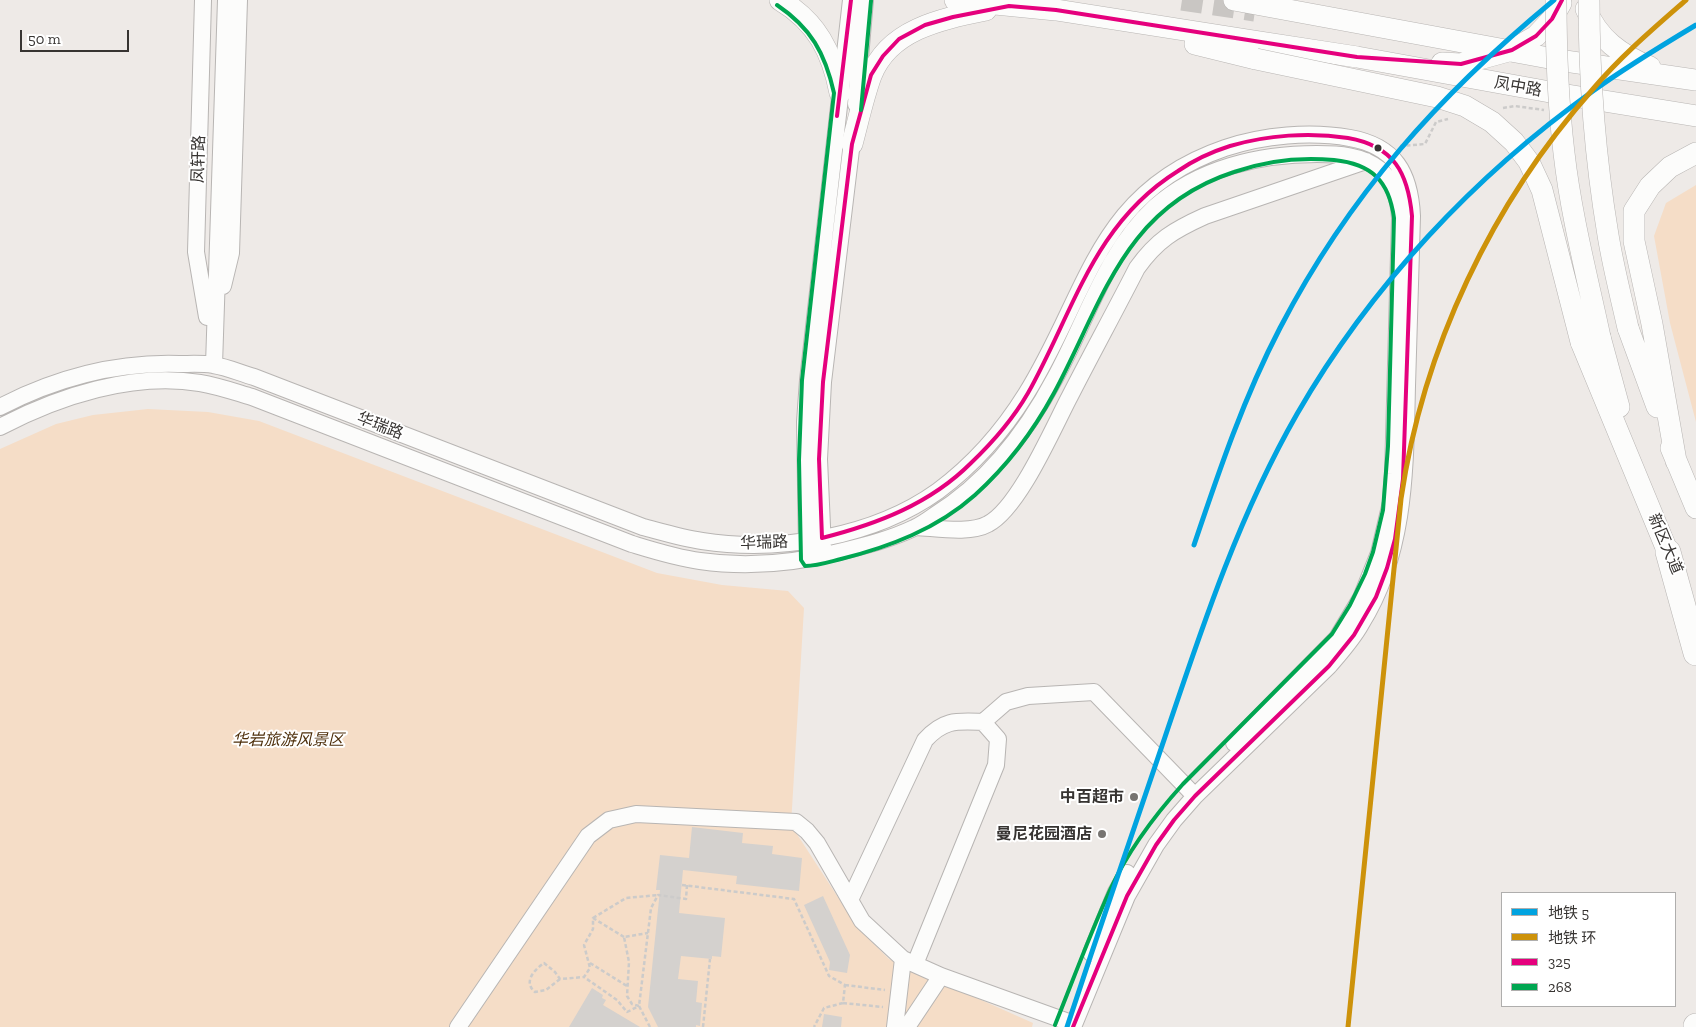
<!DOCTYPE html>
<meta charset="utf-8">
<style>
body{margin:0}
#map{position:relative;width:1696px;height:1027px;overflow:hidden;background:#eeeae7;font-family:"Zilla Slab","Noto Sans SC",serif}
canvas{display:block}
.legend{position:absolute;left:1501px;top:892px;width:175px;height:115px;box-sizing:border-box;background:#fff;border:1px solid #afaead;margin:0;padding:6px 9px;list-style:none;font-size:15px;color:#373432}
.legend li{display:flex;align-items:center;gap:10px;height:25px}
.legend b{width:25px;border:1px solid #afaead}
.scale{position:absolute;left:20px;top:30px;width:109px;height:22px;box-sizing:border-box;border:2px solid #373432;border-top:0;padding-left:6px;font-size:15px;line-height:18px;white-space:nowrap;color:#373432;-webkit-text-stroke:4px #fff;paint-order:stroke}
</style>
<div id="map">
<canvas width="1696" height="1027"></canvas>
<ul class="legend">
<li><b style="height:6px;background:#00a3e0"></b>地铁 5</li>
<li><b style="height:6px;background:#cd920a"></b>地铁 环</li>
<li><b style="height:6px;background:#e5007d"></b>325</li>
<li><b style="height:6px;background:#00a651"></b>268</li>
</ul>
<div class="scale">50 m</div>
</div>
<script>
const g = document.querySelector('canvas').getContext('2d');
g.lineJoin = 'round';
function fillPath(path, color) {
  g.fillStyle = color;
  g.fill(path, 'evenodd');
}
function stroke(path, color, width, dash) {
  g.strokeStyle = color;
  g.lineWidth = width;
  g.lineCap = dash ? 'butt' : 'round';
  g.setLineDash(dash || []);
  g.stroke(path);
}
function write(font, color, halo, rows, align = 'center') {
  g.font = font + ' "Zilla Slab","Noto Sans SC",serif';
  g.lineWidth = 4;
  g.setLineDash([]);
  g.textBaseline = 'middle';
  g.strokeStyle = halo;
  g.fillStyle = color;
  for (const [text, x, y, turn = 0] of rows) {
    g.save();
    g.translate(x, y);
    g.rotate((+turn || 0) * Math.PI / 180);
    g.textAlign = isNaN(turn) ? turn : align;
    if (halo) g.strokeText(text, 0, 0);
    g.fillText(text, 0, 0);
    g.restore();
  }
}
const green = new Path2D(`
 M 1696,185 L 1696,422 L 1670,323 L 1654,236 L 1666,203 Z
 M 148,409 L 208,412 L 259,421 L 657,573 L 722,585 L 788,591 L 804,608 L 791,825 L 858,928 L 889,959 L 1033,1023 L 1032,1027 L 0,1027 L 0,449 L 56,424 L 93,415 Z`);
const building = new Path2D(`
 M 692,827 L 743,833 L 742,843 L 773,846 L 772,854 L 802,858 L 799,891 L 736,884 L 737,876 L 683,870 L 679,913 L 725,918 L 721,957 L 712,956 L 712,959 L 681,956 L 678,979 L 698,981 L 696,1002 L 702,1003 L 700,1026 L 696,1025 L 696,1027 L 658,1027 L 648,1007 L 660,890 L 656,890 L 660,855 L 689,858 Z
 M 823,896 L 850,955 L 847,973 L 829,970 L 830,962 L 804,905 Z
 M 592,988 L 603,995 L 602,998 L 606,1000 L 603,1005 L 640,1027 L 569,1027 Z
 M 824,1014 L 842,1017 L 841,1027 L 822,1027 Z`);
const majorTunnel = new Path2D(`
 M 1182,0 L 1255,11`);
const path = new Path2D(`
 M 1503,108 L 1515,106 L 1544,110
 M 1400,146 L 1425,144 L 1436,122 L 1448,119
 M 682,885 L 794,899 L 829,976 L 845,985 L 843,1003 L 824,1008 L 814,1027
 M 593,918 L 626,898 L 658,895
 M 624,937 L 593,918 L 593,929 L 584,945 L 590,968 L 584,977 L 617,1000 L 627,1012 L 639,1006
 M 590,963 L 627,986
 M 560,979 L 546,990 L 535,992 C 523,982 534,970 544,963 L 555,972 L 560,979 L 584,977
 M 845,985 L 885,990
 M 843,1003 L 883,1007
 M 639,1006 L 632,1004 L 627,996 L 629,962 L 624,937 L 648,933
 M 650,1027 L 639,1006 L 651,908 L 658,895 L 686,899 L 687,885
 M 703,1027 L 710,959`);
const minor = new Path2D(`
 M 203,0 L 196,252 L 207,317
 M 856,104 L 865,0
 M 223,286 L 231,253 L 239,0
 M 214,365 L 226,0
 M 0,407 C 56,378 116,362 179,364 C 190,364 202,363 213,365 C 227,367 240,373 254,377 L 643,527 C 662,532 682,538 702,541 C 779,553 874,537 938,491 C 973,465 1003,431 1026,394 C 1089,293 1096,192 1225,148 C 1264,135 1310,131 1350,138 C 1395,146 1410,173 1412,216 C 1410,273 1409,330 1407,386 C 1405,469 1406,552 1361,624 C 1352,640 1340,653 1329,666 L 1195,796 L 1174,820 L 1156,845 L 1127,896 L 1073,1027
 M 0,427 C 59,396 133,372 200,383 C 218,386 235,392 252,397 L 632,544 C 655,551 677,558 700,561 C 748,568 797,563 843,551 C 867,545 891,539 914,528 C 921,525 928,520 935,515 C 988,482 1026,433 1055,378 C 1087,320 1105,253 1155,207 C 1199,168 1259,154 1317,154 C 1338,154 1362,155 1379,169 C 1394,181 1399,200 1400,218 L 1393,474 L 1391,502 L 1379,553 L 1361,598 L 1337,638 L 1234,743
 M 916,527 C 937,528 970,534 988,524 C 1019,508 1053,428 1070,396 C 1092,353 1115,311 1137,268 C 1157,240 1174,230 1205,216 L 1366,161
 M 823,549 L 819,459 L 823,382 L 853,133
 M 807,550 L 805,422 L 808,380 L 851,0
 M 850,900 L 925,740 C 944,719 957,721 983,722 L 1006,702 L 1028,696 L 1094,692 L 1195,796
 M 1091,953 L 1116,892 L 1127,873
 M 915,964 L 996,765 L 998,739 L 983,722
 M 458,1027 L 588,836 L 609,820 L 636,814 L 796,822 L 807,831 L 817,843 L 862,921 L 903,959 L 941,976 L 1074,1024
 M 895,1027 L 903,959
 M 907,1027 L 941,976`);
const major = new Path2D(`
 M 780,0 C 817,22 832,52 840,93
 M 955,0 L 1056,10 L 1254,41 L 1357,57 L 1561,94 L 1696,116
 M 1234,0 L 1565,61 L 1696,80
 M 1586,9 C 1598,39 1621,55 1650,67
 M 1195,44 L 1256,59
 M 1442,63 L 1461,64 L 1512,50 L 1536,36 L 1552,19 L 1561,3
 M 852,144 C 858,122 863,98 871,76 C 889,29 942,19 986,10
 M 1628,328 L 1657,407
 M 1600,337 L 1619,407
 M 1581,342 L 1674,567
 M 1671,448 L 1696,508
 M 1676,461 L 1652,324 L 1634,241 L 1634,211 L 1650,186 L 1670,167 L 1696,153`);
const highway = new Path2D(`
 M 1668,552 L 1696,653
 M 1696,1027 L 1696,1026`);
const majorBridge = new Path2D(`
 M 1556,0 C 1556,51 1558,102 1564,153 C 1571,215 1587,276 1600,337
 M 1589,0 C 1589,78 1595,157 1608,235 C 1613,266 1621,297 1628,328
 M 1256,59 L 1437,97 L 1465,106 L 1492,122 L 1514,142 L 1529,162 L 1542,190 L 1581,342`);
const bus1 = new Path2D(`
 M 837,116 L 851,0
 M 1073,1027 L 1127,896 L 1156,845 L 1174,820 L 1195,796 L 1329,666 L 1354,635 L 1376,597 L 1387,568 L 1395,539 L 1403,479 L 1412,216 C 1408,173 1394,146 1348,138 C 1310,132 1267,135 1230,146 C 1211,152 1194,160 1178,171 C 1093,224 1074,311 1028,393 C 1013,419 993,442 971,463 C 930,504 877,524 822,538 L 819,459 L 823,382 L 852,144 L 871,75 L 883,56 L 899,39 L 925,25 L 953,17 L 1009,6 L 1056,10 L 1357,57 L 1461,64 L 1512,50 L 1536,36 L 1552,19 L 1562,0`);
const bus2 = new Path2D(`
 M 777,5 C 811,28 825,53 834,93 L 802,380 L 799,460 L 801,560 L 805,566 C 817,566 829,562 841,559 C 889,547 937,529 975,495 C 1006,467 1034,430 1054,393 C 1103,302 1123,208 1234,172 C 1265,161 1301,157 1334,160 C 1372,164 1389,181 1394,218 L 1388,446 L 1383,510 L 1373,552 L 1365,574 L 1350,605 L 1332,634 L 1183,784 C 1154,816 1128,851 1110,890 C 1090,934 1073,980 1055,1025
 M 861,110 L 871,1`);
const metro1 = new Path2D(`
 M 1194,545 C 1219,471 1244,397 1280,328 C 1349,195 1439,95 1554,0
 M 1067,1027 C 1099,930 1132,833 1165,737 C 1202,627 1239,515 1297,414 C 1370,287 1474,176 1593,91 C 1626,67 1661,46 1696,25`);
const metro2 = new Path2D(`
 M 1348,1027 L 1401,499 C 1423,348 1492,203 1593,89 C 1621,56 1654,28 1686,0`);
const markers = [
 [1378,148,4.5,"#373432"],
 [1134,797,5,"#777471"],
 [1102,834,5,"#777471"]
];
const streetNames = [
 ["凤中路",1518,87,10],
 ["凤轩路",199,159,-88],
 ["华瑞路",380,426,21],
 ["华瑞路",764,543,-2],
 ["新区大道",1665,544,67]
];
const parkNames = [
 ["华岩旅游风景区",288,740]
];
const poiNames = [
 ["中百超市",1124,797],
 ["曼尼花园酒店",1092,834]
];
fillPath(green, '#f5ddc7');
fillPath(building, '#d4d1ce');
stroke(majorTunnel, '#c9c6c3', 21, [21, 11]);
stroke(minor, '#b8b5b3', 18);
stroke(major, '#b8b5b3', 22);
stroke(highway, '#b8b5b3', 26);
stroke(path, '#cccbca', 2.5, [4, 2.5]);
stroke(minor, '#fcfcfb', 16);
stroke(major, '#fcfcfb', 21);
stroke(highway, '#fcfcfb', 25);
stroke(majorBridge, '#b8b5b3', 22, []);
stroke(majorBridge, '#fcfcfb', 21);
stroke(bus1, '#e5007d', 4);
stroke(bus2, '#00a651', 4);
stroke(metro1, '#00a3e0', 5);
stroke(metro2, '#cd920a', 5);
for (const [x, y, r, color] of markers) {
  const dot = new Path2D();
  dot.arc(x, y, r, 0, 2 * Math.PI);
  g.fillStyle = color;
  g.fill(dot);
  stroke(dot, '#fff', 2);
}
write('16px', '#373432', '#fff', streetNames);
write('italic 16px', '#4d2e0a', '#fff', parkNames);
write('bold 16px', '#373432', '#fff', poiNames, 'right');
</script>
